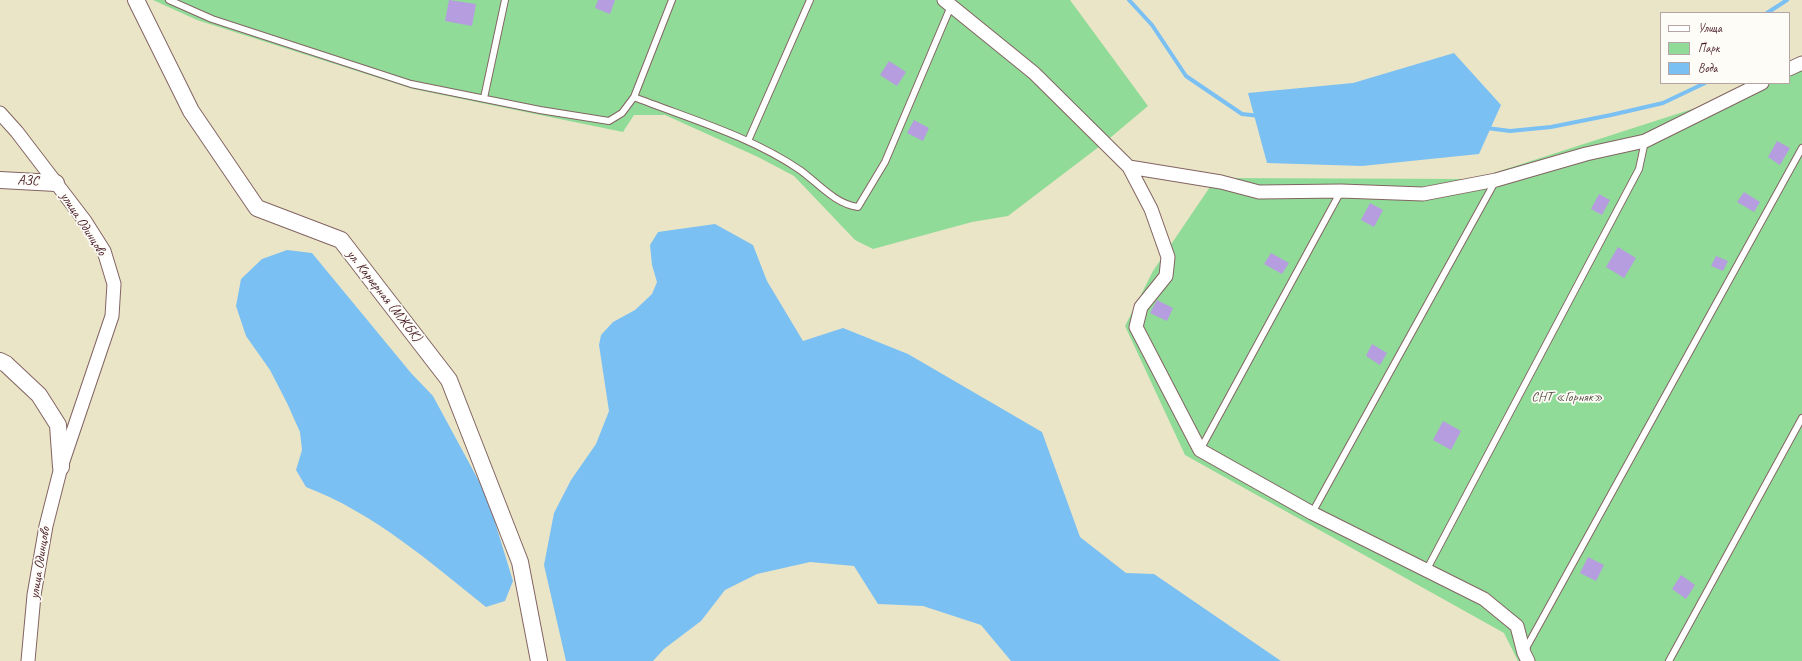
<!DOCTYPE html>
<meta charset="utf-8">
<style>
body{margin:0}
#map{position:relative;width:1802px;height:661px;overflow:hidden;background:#ebe5c7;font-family:Caveat,sans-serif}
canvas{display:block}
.legend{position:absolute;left:1660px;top:12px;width:130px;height:72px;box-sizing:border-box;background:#fdfcf7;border:1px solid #b5a4a5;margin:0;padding:5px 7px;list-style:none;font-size:12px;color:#4a1f2b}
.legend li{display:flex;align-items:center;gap:8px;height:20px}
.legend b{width:20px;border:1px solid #b5a4a5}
</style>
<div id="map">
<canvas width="1802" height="661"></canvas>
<ul class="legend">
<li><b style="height:5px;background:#fff"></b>Улица</li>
<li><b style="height:11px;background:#91db98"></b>Парк</li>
<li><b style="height:11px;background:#7bc0f2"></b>Вода</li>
</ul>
</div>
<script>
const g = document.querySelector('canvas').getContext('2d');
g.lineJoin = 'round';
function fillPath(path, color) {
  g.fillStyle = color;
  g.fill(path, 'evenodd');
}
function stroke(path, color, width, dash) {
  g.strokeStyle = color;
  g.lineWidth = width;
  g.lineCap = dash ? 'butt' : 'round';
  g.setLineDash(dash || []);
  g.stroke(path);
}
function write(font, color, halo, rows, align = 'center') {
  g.font = font + ' Caveat,sans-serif';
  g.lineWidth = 3.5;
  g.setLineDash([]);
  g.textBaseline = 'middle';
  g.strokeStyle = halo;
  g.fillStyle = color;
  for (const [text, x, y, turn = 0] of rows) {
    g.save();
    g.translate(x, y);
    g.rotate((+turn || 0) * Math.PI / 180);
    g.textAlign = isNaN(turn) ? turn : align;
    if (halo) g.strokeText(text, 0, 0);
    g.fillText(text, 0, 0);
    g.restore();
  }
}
const green = new Path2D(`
 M 153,0 L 1070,0 L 1148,106 L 1104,143 L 1008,216 L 972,222 L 873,249 L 855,240 L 794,176 L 758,157 L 665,115 L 634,115 L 623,132 L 413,89 L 197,20 Z
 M 1802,64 L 1802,661 L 1518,661 L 1504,633 L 1185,455 L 1125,326 L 1153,271 L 1216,178 L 1475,179 L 1711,103 L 1758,83 L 1789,83 L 1789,70 Z`);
const water = new Path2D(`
 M 1454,53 L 1501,105 L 1479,154 L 1362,166 L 1267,163 L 1248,93 L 1353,83 Z
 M 715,224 L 753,245 L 767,281 L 803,341 L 843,328 L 908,354 L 1042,432 L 1080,537 L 1126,573 L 1154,574 L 1281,661 L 1011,661 L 981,625 L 923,606 L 878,604 L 854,566 L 810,562 L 757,574 L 725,590 L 701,621 L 664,649 L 653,661 L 566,661 L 544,565 L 554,513 L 571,480 L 596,444 L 609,411 L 599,345 L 601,335 L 613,322 L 635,310 L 652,294 L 657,282 L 652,265 L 650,245 L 658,232 Z
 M 287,250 L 312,253 L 411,373 L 433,396 L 487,496 L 513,581 L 505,601 L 486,607 C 430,562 374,513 306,487 L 296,470 L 302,450 L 300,432 L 287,403 L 270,370 L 246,336 L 236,306 L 241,279 L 262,259 Z`);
const stream = new Path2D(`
 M 1129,0 L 1152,25 L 1186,76 L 1242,114 L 1260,116
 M 1767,13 L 1787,0
 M 1487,128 L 1510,131 L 1551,127 L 1611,115 L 1663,103 L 1705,83`);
const building = new Path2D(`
 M 449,0 L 476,4 L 472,26 L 445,21 Z
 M 598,0 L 615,0 L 610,14 L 595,8 Z
 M 889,61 L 906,72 L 897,86 L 880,75 Z
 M 914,120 L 929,128 L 923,141 L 907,133 Z
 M 1777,141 L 1790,148 L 1780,165 L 1768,157 Z
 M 1744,192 L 1760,202 L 1754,212 L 1737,202 Z
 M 1599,194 L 1610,200 L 1602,215 L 1591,209 Z
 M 1370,203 L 1383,210 L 1374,227 L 1361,220 Z
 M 1618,247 L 1636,258 L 1624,278 L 1606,267 Z
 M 1271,253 L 1289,263 L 1282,274 L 1264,264 Z
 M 1716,256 L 1728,261 L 1723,271 L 1711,266 Z
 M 1157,300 L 1173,308 L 1167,321 L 1150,313 Z
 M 1372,344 L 1387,353 L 1380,365 L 1366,356 Z
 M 1443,421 L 1461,431 L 1451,450 L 1433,440 Z
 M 1588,557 L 1604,565 L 1596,581 L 1580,573 Z
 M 1681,575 L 1695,585 L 1686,599 L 1672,589 Z`);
const service = new Path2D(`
 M 169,0 L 212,19 L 411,84 L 540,110 L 609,121 L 622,113 L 634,97
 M 672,0 L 634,97 C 690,119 750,136 800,170 C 818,183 835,204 858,207 L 885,162 L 951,6
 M 484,98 L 505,0
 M 748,141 L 810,0
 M 1200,450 L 1341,191
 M 1312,513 L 1496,180
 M 1426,571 L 1639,169 L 1645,141
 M 1525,650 L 1802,148
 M 1669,661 L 1802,418`);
const minor = new Path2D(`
 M 944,0 L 1034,73 L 1129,167 L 1151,209 L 1168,257 L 1166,276 L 1141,307 L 1136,327 L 1200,450 L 1312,513 L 1484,599 L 1517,626 L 1524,653 L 1528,661
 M 1789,69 L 1802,63
 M 0,113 L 17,132 L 85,221 L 104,251 L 114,284 L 112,316 L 61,467 L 46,526 L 34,595 L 28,661
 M 1129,167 L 1221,182 L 1259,192 L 1341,191 L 1423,194 L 1496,180 L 1586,154 L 1645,141 L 1762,83`);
const tertiary = new Path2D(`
 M 136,0 L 191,111 L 257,208 L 341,240 L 449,380 L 520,562 L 539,661
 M 0,180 L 56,183
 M 0,361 L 6,364 L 39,395 L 58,425 L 61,467`);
const streetNames = [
 ["АЗС",28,181,3],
 ["улица Одинцово",83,224,57],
 ["ул. Карьерная (МЖБК)",384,296,52],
 ["улица Одинцово",40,563,-81]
];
const parkNames = [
 ["СНТ «Горняк»",1567,397]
];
fillPath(green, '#91db98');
fillPath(water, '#7bc0f2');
stroke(stream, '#7bc0f2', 4);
fillPath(building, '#b59de0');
stroke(service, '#826462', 8);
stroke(minor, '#826462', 15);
stroke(tertiary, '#826462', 18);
stroke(service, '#fff', 6);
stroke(minor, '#fff', 13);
stroke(tertiary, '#fff', 16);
write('14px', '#4a1f2b', '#fdfcf7', streetNames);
write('14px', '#5f574c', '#fdfcf7', parkNames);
</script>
